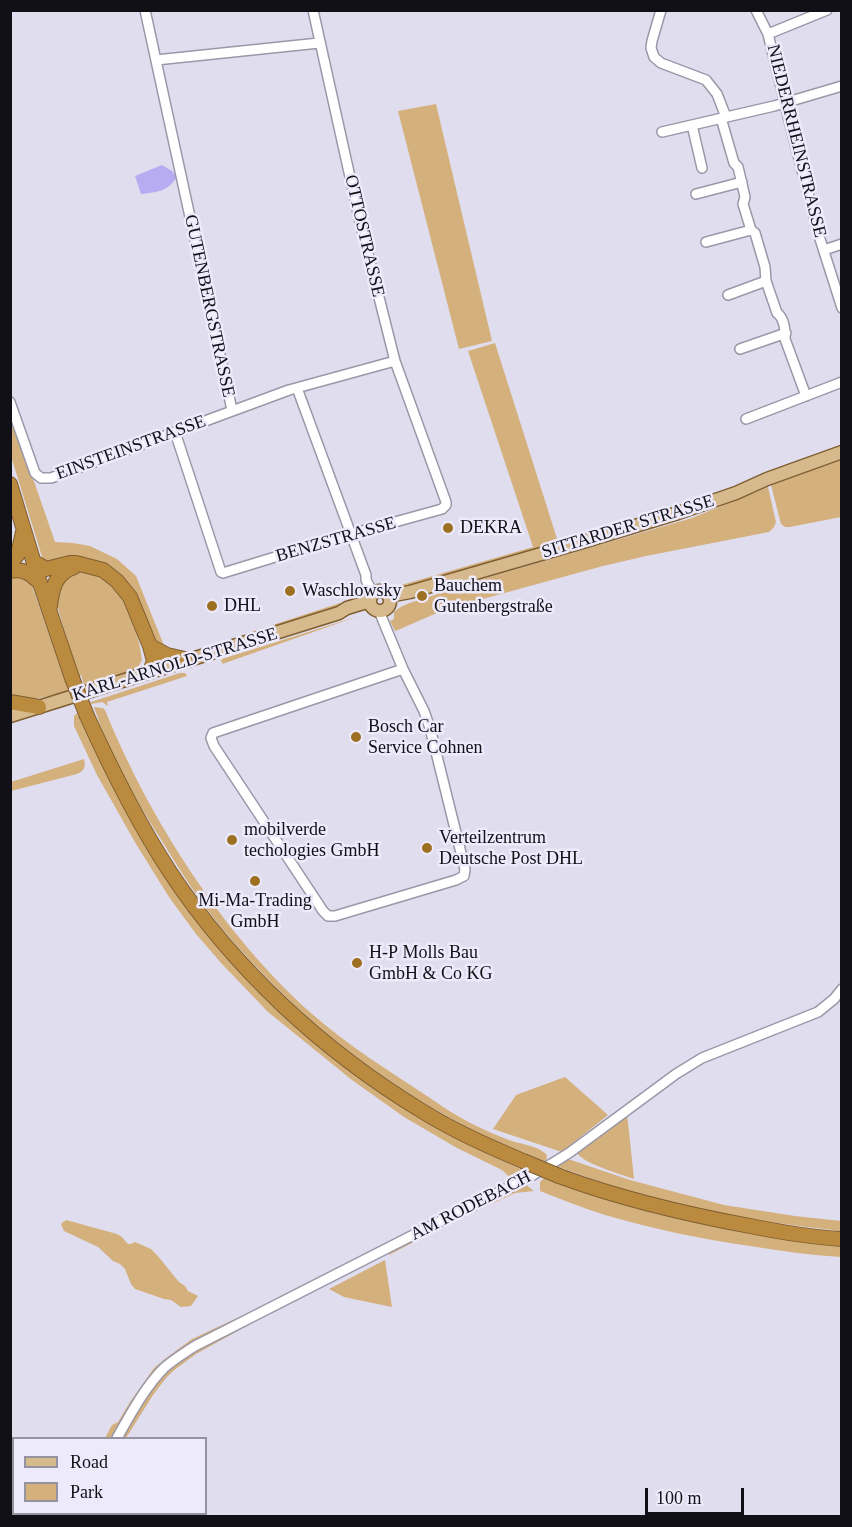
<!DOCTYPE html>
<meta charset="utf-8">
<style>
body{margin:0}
#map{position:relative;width:852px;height:1527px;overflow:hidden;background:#e0ddef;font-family:"Times New Roman",serif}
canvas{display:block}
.frame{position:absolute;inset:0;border:12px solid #111016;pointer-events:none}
.legend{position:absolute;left:12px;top:1437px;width:195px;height:78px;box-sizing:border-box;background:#edeafc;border:2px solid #9593a0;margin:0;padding:8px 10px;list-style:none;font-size:18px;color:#111016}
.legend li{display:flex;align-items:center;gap:12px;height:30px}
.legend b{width:30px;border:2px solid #9593a0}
.scale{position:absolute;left:645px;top:1488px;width:99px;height:27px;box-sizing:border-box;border:3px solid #111016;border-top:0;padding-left:8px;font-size:18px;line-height:21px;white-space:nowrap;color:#111016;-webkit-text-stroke:4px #edeafc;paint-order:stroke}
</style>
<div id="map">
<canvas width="852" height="1527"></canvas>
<div class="frame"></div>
<ul class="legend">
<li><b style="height:8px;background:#d6b98c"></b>Road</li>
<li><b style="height:16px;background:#d4b07d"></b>Park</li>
</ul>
<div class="scale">100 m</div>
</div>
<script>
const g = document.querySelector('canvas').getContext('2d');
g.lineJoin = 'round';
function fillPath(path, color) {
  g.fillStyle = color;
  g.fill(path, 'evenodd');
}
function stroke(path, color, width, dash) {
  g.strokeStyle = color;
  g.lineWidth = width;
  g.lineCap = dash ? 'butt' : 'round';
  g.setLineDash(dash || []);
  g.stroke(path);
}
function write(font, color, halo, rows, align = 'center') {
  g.font = font + ' "Times New Roman",serif';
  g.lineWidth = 5;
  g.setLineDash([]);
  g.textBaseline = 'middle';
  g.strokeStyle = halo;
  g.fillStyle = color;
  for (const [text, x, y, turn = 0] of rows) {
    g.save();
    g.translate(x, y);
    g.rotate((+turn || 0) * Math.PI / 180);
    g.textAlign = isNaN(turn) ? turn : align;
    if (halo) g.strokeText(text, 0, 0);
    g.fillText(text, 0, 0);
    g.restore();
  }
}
const green = new Path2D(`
 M 436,104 L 492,341 L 459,349 L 398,111 Z
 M 495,343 L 559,545 L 399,591 L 397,588 L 391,588 L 533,547 L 468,351 Z
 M 10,412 L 55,542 L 73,543 L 90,546 L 117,559 L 136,576 L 165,648 L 159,650 C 147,623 135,583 109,568 L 46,563 L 43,560 L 11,456 Z
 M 841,460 L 841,517 L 790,527 L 785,527 L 781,524 L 771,485 Z
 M 768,487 L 776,522 L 774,527 L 769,532 L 646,556 L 603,566 L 446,609 L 398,630 L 395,631 L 390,621 L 394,619 L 394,612 C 407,600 429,600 445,590 L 692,518 Z
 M 85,570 C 92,573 100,575 106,580 C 127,596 139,634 142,660 L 137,669 L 133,671 L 85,687 L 81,675 L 78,676 L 56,602 L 59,582 L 69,572 Z
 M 10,575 L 23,577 L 32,586 L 69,692 L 25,701 L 11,700 Z
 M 340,603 L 341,605 L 330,612 L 257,633 L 250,634 L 248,633 Z
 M 359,616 L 225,663 L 223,664 L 221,661 L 222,659 Z
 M 180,673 L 185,673 L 187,676 L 107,702 L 108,706 L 102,702 L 91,704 L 91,702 Z
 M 94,707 L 103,708 L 105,710 C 148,817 224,936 311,1013 C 348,1046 391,1072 433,1100 C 455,1116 484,1131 509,1140 C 522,1145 538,1145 547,1155 L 546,1163 C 420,1114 307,1032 221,927 C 199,900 180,871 162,841 C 135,799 109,755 94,707 Z
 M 77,713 L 112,784 L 132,821 L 219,948 L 422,1118 L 479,1149 L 529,1173 L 514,1181 L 502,1170 L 457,1148 L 404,1117 L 352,1080 L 268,1012 L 222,964 L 196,934 L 169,897 L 136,844 L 97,775 L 74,726 L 74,716 Z
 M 84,759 C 86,767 84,771 77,774 L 11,791 L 11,782 Z
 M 565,1077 L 608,1115 L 562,1152 L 493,1129 L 516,1095 Z
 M 627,1113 L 634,1179 C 621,1174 584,1164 577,1153 L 578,1148 Z
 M 568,1159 L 630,1180 L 724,1205 L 795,1216 L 841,1221 L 841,1231 C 796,1226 750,1220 705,1211 C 654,1201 605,1184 556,1166 L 563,1160 Z
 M 544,1178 L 589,1194 L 657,1214 L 716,1227 L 841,1244 L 841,1257 C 811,1255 780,1251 750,1246 C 701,1239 653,1229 605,1215 C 583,1208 561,1199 540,1191 L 540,1182 Z
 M 525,1184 L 534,1191 L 515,1193 L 450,1223 L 389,1255 L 389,1252 Z
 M 66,1220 L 117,1234 L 122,1237 L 128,1244 L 131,1244 L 135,1242 L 151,1249 L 157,1255 L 179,1282 L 185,1286 L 188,1291 L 198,1296 L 191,1306 L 181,1307 L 171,1300 L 164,1299 L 135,1289 L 131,1284 L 125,1269 L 120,1264 L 113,1261 L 98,1247 L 64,1231 L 61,1224 Z
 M 385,1260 L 392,1307 L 344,1297 L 329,1289 Z
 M 283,1306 L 196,1354 L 173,1371 L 166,1378 L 153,1395 L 126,1438 L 120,1438 L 135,1414 L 160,1378 L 173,1366 L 193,1351 Z
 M 237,1318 L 236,1321 L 170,1361 L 114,1438 L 105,1438 L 112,1425 L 118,1422 L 130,1402 L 154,1368 L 166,1358 L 192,1339 Z`);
const water = new Path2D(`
 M 162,165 L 172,171 L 177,177 C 167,192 157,192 141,194 L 135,176 Z`);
const minor = new Path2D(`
 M 145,10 L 232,410
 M 661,10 L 652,41 L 651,48 L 654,57 L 661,63 L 706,80 L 717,94 L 726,117
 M 756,10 L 768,34 L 790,124 L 820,239 L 842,308
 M 768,34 L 827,10
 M 156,60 L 319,43
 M 721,118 L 734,163 L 738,167 L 745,197 L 743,204 L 751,230 L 755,233 L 765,267 L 766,281 L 777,313 C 784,318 786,331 785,339 L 806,396
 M 692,125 L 702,168
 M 662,132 L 774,106 L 842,86
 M 696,194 L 742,182
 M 706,242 L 751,230
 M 824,250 L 842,244
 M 728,295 L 766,281
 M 740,349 L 786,333
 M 297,388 L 366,575 L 366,580 L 373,593
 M 10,402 L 35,473 L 41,478 L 51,478 L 289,390 L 395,361 L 360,222 L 313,10
 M 746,419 L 842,382
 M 175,432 L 221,572 L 223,573 L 337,538 L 442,509 L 446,505 L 446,502 L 395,361
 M 379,611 L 403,669 L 424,711 L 430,728 L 465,869 L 464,876 L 456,880 L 335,916 L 328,916 L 323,911 L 214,746 L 211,738 L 213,733 L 403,669
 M 117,1438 C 130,1415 145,1387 164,1368 C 173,1360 184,1353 195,1346 L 476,1203 L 525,1180 L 569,1153 L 676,1074 L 702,1058 L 818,1012 L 834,999 L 842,989
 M 77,1516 L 78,1514`);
const major = new Path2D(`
 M370 601a10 10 0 1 1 20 0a10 10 0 1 1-20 0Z
 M 389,596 L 410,592 L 586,541 L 678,513 L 736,493 L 767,479 L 842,452
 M 10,716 L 339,613 L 347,608 L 370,601`);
const highway = new Path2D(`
 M 10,484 L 40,583 L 72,678
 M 34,562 L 46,569 L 70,563 L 76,563 L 103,570 L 117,581 L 130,597 L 150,646 L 154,661 L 150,672
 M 10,564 L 18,554 L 23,532
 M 10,571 C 24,568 31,574 40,583
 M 50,606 C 52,589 55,573 74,567
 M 150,646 L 167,655 L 189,660
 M 10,702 L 39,707
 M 87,716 C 111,769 138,823 170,872 C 234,969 323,1051 422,1111 C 454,1131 488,1146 523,1161
 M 559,1176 C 621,1199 685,1214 750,1226 C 780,1232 811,1237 842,1239`);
const highwayBridge = new Path2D(`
 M 72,678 L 87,716
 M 523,1161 L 559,1176`);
const markers = [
 [448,528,6,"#9d6f21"],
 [290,591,6,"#9d6f21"],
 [422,596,6,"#9d6f21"],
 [212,606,6,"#9d6f21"],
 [356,737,6,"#9d6f21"],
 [232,840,6,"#9d6f21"],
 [427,848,6,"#9d6f21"],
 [255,881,6,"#9d6f21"],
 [357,963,6,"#9d6f21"]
];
const streetNames = [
 ["NIEDERRHEINSTRASSE",796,141,76],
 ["OTTOSTRASSE",364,236,77],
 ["GUTENBERGSTRASSE",209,306,78],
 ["EINSTEINSTRASSE",131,448,-20],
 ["SITTARDER STRASSE",628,527,-17],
 ["BENZSTRASSE",336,540,-16],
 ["KARL-ARNOLD-STRASSE",175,665,-17],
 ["AM RODEBACH",471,1206,-27]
];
const poiNames = [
 ["DEKRA",460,528],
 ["Bauchem",434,586],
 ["Gutenbergstraße",434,607],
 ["Waschlowsky",302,591],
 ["DHL",224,606],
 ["Bosch Car",368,727],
 ["Service Cohnen",368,748],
 ["mobilverde",244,830],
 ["techologies GmbH",244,851],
 ["Verteilzentrum",439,838],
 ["Deutsche Post DHL",439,859],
 ["Mi-Ma-Trading",255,901,"center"],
 ["GmbH",255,922,"center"],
 ["H-P Molls Bau",369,953],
 ["GmbH & Co KG",369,974]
];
fillPath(green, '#d4b07d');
fillPath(water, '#b7abf1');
stroke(minor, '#9a98a8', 12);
stroke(major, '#7f5f31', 15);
stroke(highway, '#7f5f31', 16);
stroke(minor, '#fff', 9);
stroke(major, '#d6b98c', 12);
stroke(highway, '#ba8a3f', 14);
stroke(highwayBridge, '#7f5f31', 16, []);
stroke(highwayBridge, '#ba8a3f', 14);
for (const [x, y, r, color] of markers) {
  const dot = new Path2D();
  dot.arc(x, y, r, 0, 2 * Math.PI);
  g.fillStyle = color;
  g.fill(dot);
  stroke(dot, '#edeafc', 2);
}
write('18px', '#111016', '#edeafc', streetNames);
write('18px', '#111016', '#edeafc', poiNames, 'left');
</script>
